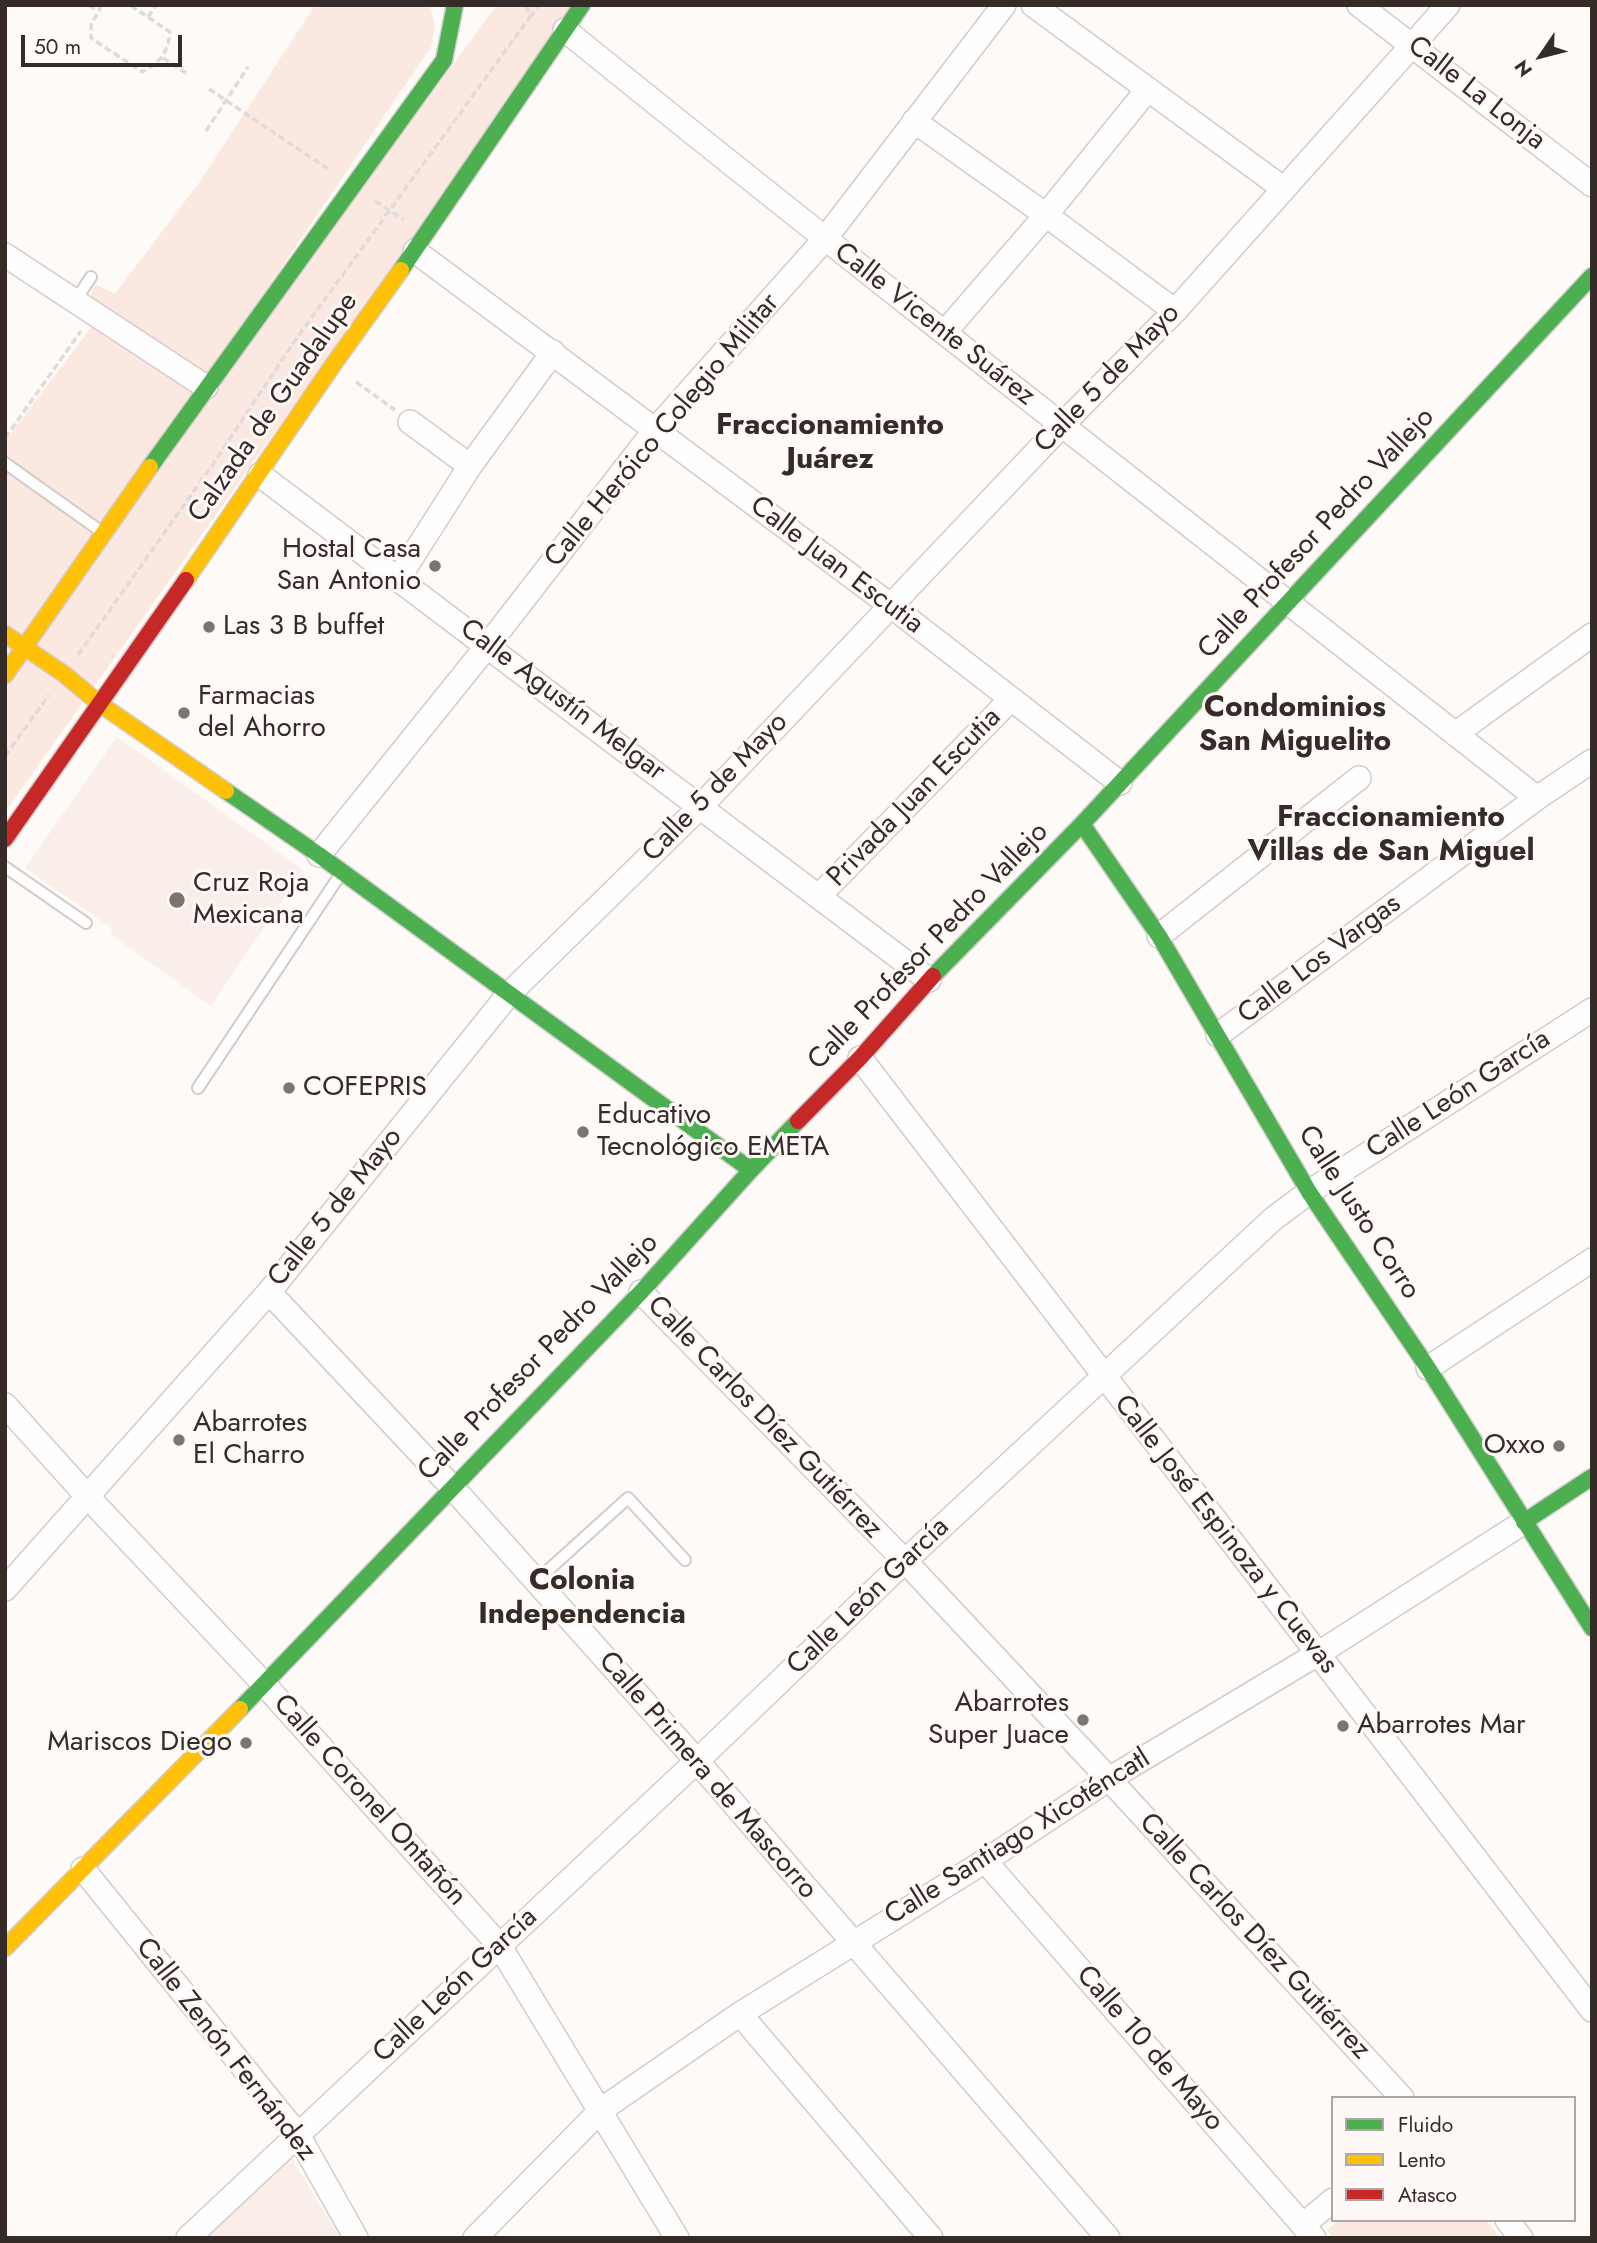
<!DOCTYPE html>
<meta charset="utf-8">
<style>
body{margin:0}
#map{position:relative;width:1597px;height:2243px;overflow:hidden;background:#fdfaf8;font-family:Jost,sans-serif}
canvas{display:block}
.frame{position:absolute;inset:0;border:7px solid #352c28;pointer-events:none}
.legend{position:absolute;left:1331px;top:2096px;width:245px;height:126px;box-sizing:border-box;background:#fef9f7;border:2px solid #aea7a4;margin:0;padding:9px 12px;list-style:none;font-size:21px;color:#352c28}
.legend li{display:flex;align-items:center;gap:14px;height:35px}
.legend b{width:35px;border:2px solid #aea7a4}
.north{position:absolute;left:1506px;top:21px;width:70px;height:70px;-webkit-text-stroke:5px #fef9f7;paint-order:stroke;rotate:235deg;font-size:19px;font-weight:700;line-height:28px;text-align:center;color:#352c28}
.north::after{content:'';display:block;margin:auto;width:24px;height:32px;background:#352c28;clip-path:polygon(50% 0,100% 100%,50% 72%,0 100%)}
.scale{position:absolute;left:21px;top:35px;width:161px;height:32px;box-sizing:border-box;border:4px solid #352c28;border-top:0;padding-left:9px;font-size:21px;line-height:24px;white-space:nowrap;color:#352c28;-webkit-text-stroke:5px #fef9f7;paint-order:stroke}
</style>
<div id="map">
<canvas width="1597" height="2243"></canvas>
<div class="frame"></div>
<ul class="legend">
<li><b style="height:9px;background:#4caf50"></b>Fluido</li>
<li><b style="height:9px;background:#ffc107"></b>Lento</li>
<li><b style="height:9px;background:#c62828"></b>Atasco</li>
</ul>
<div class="north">N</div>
<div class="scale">50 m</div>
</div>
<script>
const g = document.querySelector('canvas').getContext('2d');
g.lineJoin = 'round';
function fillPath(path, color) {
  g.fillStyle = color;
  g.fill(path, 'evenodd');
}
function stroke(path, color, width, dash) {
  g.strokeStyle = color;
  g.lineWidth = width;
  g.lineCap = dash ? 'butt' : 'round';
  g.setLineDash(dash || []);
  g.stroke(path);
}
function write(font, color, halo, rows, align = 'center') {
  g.font = font + ' Jost,sans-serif';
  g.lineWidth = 6;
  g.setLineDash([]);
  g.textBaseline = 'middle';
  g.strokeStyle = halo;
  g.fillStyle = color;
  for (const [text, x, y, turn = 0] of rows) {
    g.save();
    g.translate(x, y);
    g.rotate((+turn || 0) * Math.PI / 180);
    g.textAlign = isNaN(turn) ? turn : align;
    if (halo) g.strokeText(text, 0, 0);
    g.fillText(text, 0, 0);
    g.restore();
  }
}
const built = new Path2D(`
 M 117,737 L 303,870 L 211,1006 L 110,934 L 113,929 L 25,868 Z
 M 289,2154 L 340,2238 L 205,2238 Z`);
const green = new Path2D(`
 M 315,5 L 430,5 L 435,26 L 431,47 L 205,380 L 90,301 L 92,291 L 97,285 L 115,294 L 201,180 Z
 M 497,5 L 578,5 L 5,812 L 5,441 L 99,317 L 206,387 L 360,191 Z
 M 1339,2220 L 1485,2220 L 1501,2238 L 1333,2238 L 1327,2230 Z`);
const path = new Path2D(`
 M 89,5 L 97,11
 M 102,5 L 91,25 L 91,38 L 142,72 C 160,63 168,53 170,32 L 130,5
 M 148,17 L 156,5
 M 530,17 L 539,5
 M 163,58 L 186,73
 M 209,89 L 331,171
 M 206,131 L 248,67
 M 375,201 L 404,220
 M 356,382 L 395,410
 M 5,438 L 81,331
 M 78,655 L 213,464 L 296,339 L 530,17 L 526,5
 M 5,756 L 49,695`);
const lane = new Path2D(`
 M 75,301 L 91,277
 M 5,463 L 99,530
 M 5,867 L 86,923
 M 198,1088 L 340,875
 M 535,1582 L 628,1498 L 685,1560`);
const street = new Path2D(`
 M 1033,5 L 1284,189
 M 1359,5 L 1592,185
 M 565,30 C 886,290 1212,542 1537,798
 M 914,121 L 1046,215 L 1175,311
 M 415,251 L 890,605 L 1120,783
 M 5,255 L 206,387
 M 945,332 L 1046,215 L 1148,89
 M 410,422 L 470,466
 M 260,475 L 929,980
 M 398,579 L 470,466 L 553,352
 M 1455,734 L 1592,635
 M 319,855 L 488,645 L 655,430 L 824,240 L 1004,5
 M 819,896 L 1011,699
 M 1159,936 L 1359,778
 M 1218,1035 L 1537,798 L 1592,761
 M 860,1058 C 1102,1377 1349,1692 1592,2010
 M 269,1292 L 452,1487 L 697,1761 L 1108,2238
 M 641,1292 L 905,1561 L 1109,1779 L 1402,2098
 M 1428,1368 L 1592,1260
 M 5,1405 L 87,1496 L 264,1684 L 499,1945 L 677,2238
 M 5,1589 L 269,1292 L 508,995 L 701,806 L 1063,424 L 1175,311 L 1448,5
 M 985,1861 L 1314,2238
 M 83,1869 L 298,2135 L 356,2238
 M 740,2014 L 931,2238
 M 1507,2220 L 1521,2238
 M 1303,2225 L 1333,2200
 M 188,2238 L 697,1761 L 905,1561 L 1273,1219 L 1309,1192 L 1592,1010
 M 475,2238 L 601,2110 L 740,2014 L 985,1861 L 1109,1779 L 1319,1653 L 1524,1522`);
const fast = new Path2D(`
 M 401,270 L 582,5
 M 150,467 L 444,60 L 455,5
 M 226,791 L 319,855 L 751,1170
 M 1082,824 L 1159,936 L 1309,1192 L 1428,1368 L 1592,1628
 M 933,976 L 1082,824 L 1592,276
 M 1524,1522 L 1592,1477
 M 240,1709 L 641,1292 L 751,1170 L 798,1121`);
const slow = new Path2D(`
 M 186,580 L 333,365 L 401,270
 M 5,634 L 64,674 L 100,704 L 226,791
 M 5,675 L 150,467
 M 5,1948 L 240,1709`);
const jam = new Path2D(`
 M 5,839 L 186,580
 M 798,1121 L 860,1058 L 933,976`);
const markers = [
 [435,566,7,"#7b7471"],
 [209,627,7,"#7b7471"],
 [184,713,7,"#7b7471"],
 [177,900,9,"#7b7471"],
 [289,1088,7,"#7b7471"],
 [583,1132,7,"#7b7471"],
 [179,1440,7,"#7b7471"],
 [1559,1446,7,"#7b7471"],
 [1083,1720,7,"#7b7471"],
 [1343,1726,7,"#7b7471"],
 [246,1743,7,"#7b7471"]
];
const streetNames = [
 ["Calle La Lonja",1476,94,38],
 ["Calle Vicente Suárez",934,325,38],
 ["Calle 5 de Mayo",1108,379,-46],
 ["Calzada de Guadalupe",274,408,-55],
 ["Calle Heróico Colegio Militar",663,431,-50],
 ["Calle Profesor Pedro Vallejo",1317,534,-47],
 ["Calle Juan Escutia",836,566,37],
 ["Calle Agustín Melgar",562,701,37],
 ["Calle 5 de Mayo",716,788,-46],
 ["Privada Juan Escutia",915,798,-46],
 ["Calle Profesor Pedro Vallejo",929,947,-46],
 ["Calle Los Vargas",1320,960,-37],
 ["Calle León García",1459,1095,-33],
 ["Calle 5 de Mayo",336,1208,-51],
 ["Calle Justo Corro",1358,1213,57],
 ["Calle Profesor Pedro Vallejo",539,1358,-46],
 ["Calle Carlos Díez Gutiérrez",764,1418,46],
 ["Calle José Espinoza y Cuevas",1225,1535,52],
 ["Calle León García",869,1597,-44],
 ["Calle Primera de Mascorro",707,1776,49],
 ["Calle Coronel Ontañón",369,1801,48],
 ["Calle Santiago Xicoténcatl",1018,1838,-32],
 ["Calle Carlos Díez Gutiérrez",1254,1937,47],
 ["Calle León García",456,1986,-43],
 ["Calle 10 de Mayo",1149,2049,49],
 ["Calle Zenón Fernández",225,2050,52]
];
const poiNames = [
 ["Hostal Casa",421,550,"right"],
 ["San Antonio",421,582,"right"],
 ["Las 3 B buffet",223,627],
 ["Farmacias",198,697],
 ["del Ahorro",198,729],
 ["Cruz Roja",193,884],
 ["Mexicana",193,916],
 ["COFEPRIS",303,1088],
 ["Educativo",597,1116],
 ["Tecnológico EMETA",597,1148],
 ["Abarrotes",193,1424],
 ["El Charro",193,1456],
 ["Oxxo",1545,1446,"right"],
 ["Abarrotes",1069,1704,"right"],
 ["Super Juace",1069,1736,"right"],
 ["Abarrotes Mar",1357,1726],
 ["Mariscos Diego",232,1743,"right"]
];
const neighbourhoodNames = [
 ["Fraccionamiento",830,427],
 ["Juárez",830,461],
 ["Condominios",1295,709],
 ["San Miguelito",1295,743],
 ["Fraccionamiento",1391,819],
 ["Villas de San Miguel",1391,853],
 ["Colonia",582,1582],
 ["Independencia",582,1616]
];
fillPath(built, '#faeee8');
fillPath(green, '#fbe8e0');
stroke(lane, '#d2ccca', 14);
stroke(street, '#d2ccca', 26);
stroke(fast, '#d2ccca', 19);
stroke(slow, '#d2ccca', 19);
stroke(jam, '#d2ccca', 19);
stroke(path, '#dedcdb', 3.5, [7, 3.5]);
stroke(lane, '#fffefe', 10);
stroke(street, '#fffefe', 23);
stroke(fast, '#4caf50', 16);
stroke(slow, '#ffc107', 16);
stroke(jam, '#c62828', 16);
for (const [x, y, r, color] of markers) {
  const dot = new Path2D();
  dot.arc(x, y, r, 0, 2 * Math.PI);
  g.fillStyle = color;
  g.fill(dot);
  stroke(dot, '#fef9f7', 2.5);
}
write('28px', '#352c28', '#fef9f7', streetNames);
write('28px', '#352c28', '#fef9f7', poiNames, 'left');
write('bold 30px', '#352c28', '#fef9f7', neighbourhoodNames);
</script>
